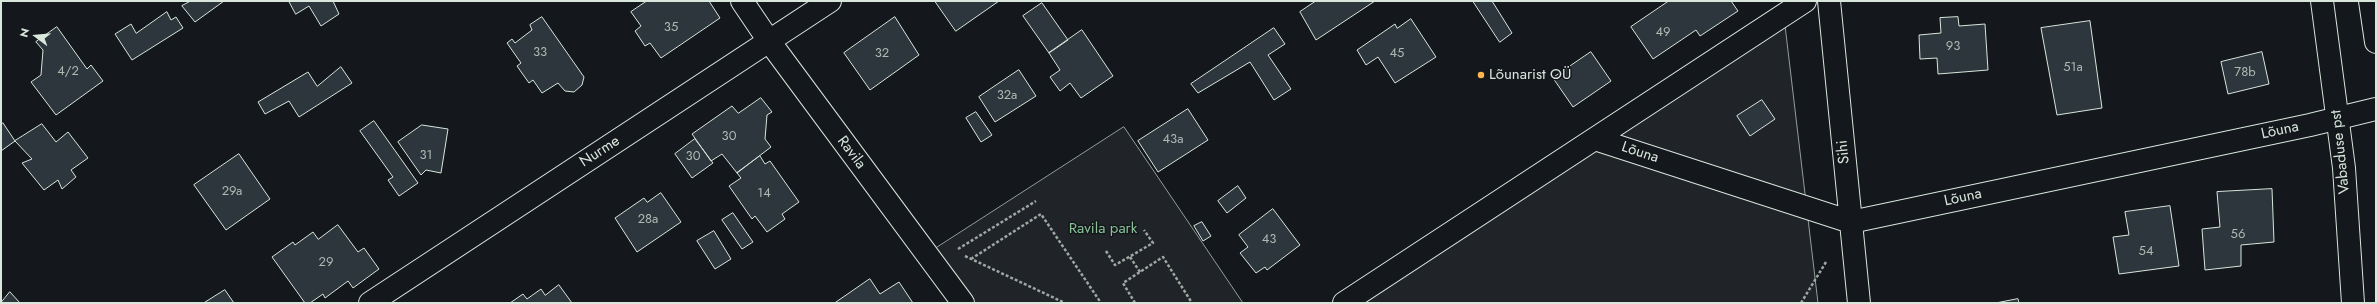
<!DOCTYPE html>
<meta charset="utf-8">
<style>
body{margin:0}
#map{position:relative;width:2377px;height:304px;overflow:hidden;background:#14181c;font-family:Jost,sans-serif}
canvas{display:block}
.frame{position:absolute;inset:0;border:2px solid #d8e6dc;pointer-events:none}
.north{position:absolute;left:16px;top:16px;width:40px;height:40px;-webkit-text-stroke:3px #14181c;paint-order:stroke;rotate:286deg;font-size:11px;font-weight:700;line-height:16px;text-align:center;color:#d8e6dc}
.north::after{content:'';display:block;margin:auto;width:14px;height:18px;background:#d8e6dc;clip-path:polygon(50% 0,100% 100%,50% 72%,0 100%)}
</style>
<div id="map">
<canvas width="2377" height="304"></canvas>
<div class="frame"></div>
<div class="north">N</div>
</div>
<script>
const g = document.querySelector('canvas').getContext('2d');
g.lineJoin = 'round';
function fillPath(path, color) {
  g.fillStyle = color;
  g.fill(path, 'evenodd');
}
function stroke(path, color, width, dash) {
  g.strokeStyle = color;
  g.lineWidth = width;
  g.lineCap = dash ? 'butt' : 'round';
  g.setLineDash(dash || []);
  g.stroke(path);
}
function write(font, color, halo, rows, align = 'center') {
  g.font = font + ' Jost,sans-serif';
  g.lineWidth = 3;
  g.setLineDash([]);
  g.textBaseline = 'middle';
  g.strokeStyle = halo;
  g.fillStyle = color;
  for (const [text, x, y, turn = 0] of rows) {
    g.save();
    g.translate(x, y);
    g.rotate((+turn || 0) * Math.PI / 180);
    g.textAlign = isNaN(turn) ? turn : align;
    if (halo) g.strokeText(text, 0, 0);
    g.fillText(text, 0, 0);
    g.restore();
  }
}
const green = new Path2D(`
 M 1784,17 L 1818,303 L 1364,303 Z
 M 1124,127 L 1243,303 L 963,303 L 927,254 Z`);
const building = new Path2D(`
 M 191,1 L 224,1 L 195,22 L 182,6 Z
 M 289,1 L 333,1 L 339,14 L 321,26 L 309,6 L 296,14 Z
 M 647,1 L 709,1 L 720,18 L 661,58 L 650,43 L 645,46 L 635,31 L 641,26 L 631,12 Z
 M 935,1 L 999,1 L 956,31 Z
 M 1316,1 L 1375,1 L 1316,40 L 1300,12 Z
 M 1473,1 L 1492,1 L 1512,33 L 1500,42 Z
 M 1669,1 L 1731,1 L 1738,11 L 1700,36 L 1696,30 L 1653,59 L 1631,27 Z
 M 1042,3 L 1068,40 L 1049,53 L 1023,16 Z
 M 167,12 L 171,20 L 176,17 L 183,28 L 132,60 L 115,34 L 131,24 L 136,33 Z
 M 542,17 L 584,77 L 582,85 L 574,92 L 565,91 L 558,83 L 542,93 L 533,80 L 529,83 L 517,66 L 521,63 L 507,43 L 512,39 L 515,43 L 532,30 L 530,25 Z
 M 895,17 L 919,55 L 870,90 L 844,53 Z
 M 1958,17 L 1959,26 L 1985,24 L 1988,70 L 1938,74 L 1937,58 L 1920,59 L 1919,35 L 1941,33 L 1940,18 Z
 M 1411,19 L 1436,57 L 1395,83 L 1378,57 L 1366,65 L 1357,50 L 1395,24 L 1397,28 Z
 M 2090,21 L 2102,108 L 2057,115 L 2041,28 Z
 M 57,27 L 87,69 L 91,65 L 103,81 L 56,115 L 31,82 L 41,75 L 43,50 L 36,42 Z
 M 1274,28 L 1285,44 L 1268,55 L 1291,89 L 1274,100 L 1250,62 L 1198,93 L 1191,84 Z
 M 1082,30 L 1113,76 L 1081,98 L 1070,83 L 1060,91 L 1050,77 L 1060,70 L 1049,53 Z
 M 1591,52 L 1611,81 L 1573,107 L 1553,78 Z
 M 2262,52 L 2269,84 L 2228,94 L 2221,62 Z
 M 341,67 L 352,83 L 299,117 L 289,101 L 265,114 L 258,102 L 308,72 L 317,86 Z
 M 1019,70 L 1036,96 L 995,122 L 979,97 Z
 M 761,98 L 772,112 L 767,115 L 765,139 L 771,147 L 737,173 L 722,154 L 711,161 L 692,134 L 732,106 L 738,113 Z
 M 1762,100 L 1775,119 L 1750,136 L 1737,116 Z
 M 1188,109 L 1208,140 L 1158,172 L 1138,141 Z
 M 976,112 L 992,135 L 981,142 L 966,118 Z
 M 374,121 L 418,183 L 399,196 L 388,180 L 393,177 L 360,131 Z
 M 3,123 L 15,141 L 1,151 L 1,125 Z
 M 42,124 L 56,142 L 68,132 L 88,158 L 71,170 L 76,177 L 62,189 L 58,180 L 44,190 L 22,163 L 32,159 L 15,141 Z
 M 422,125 L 448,129 L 441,173 L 426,170 L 421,175 L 398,142 Z
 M 695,139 L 713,163 L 692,178 L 675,154 Z
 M 239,154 L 270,199 L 226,230 L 194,185 Z
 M 760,156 L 765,164 L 770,161 L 799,202 L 782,214 L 785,219 L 767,232 L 755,216 L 752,219 L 729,186 L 741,178 L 737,173 Z
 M 1238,186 L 1246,198 L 1227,213 L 1218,201 Z
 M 2272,189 L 2274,242 L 2241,245 L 2241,266 L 2205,270 L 2202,229 L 2220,227 L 2217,192 Z
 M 661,193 L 681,222 L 637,252 L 615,218 L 644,198 L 647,202 Z
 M 2170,206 L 2179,266 L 2119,274 L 2113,237 L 2129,235 L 2125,212 Z
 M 1273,209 L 1300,245 L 1267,270 L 1265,267 L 1256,273 L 1240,253 L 1248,247 L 1239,235 Z
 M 733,213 L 753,242 L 742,249 L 722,220 Z
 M 1202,222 L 1211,236 L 1203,241 L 1194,226 Z
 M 338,225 L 358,252 L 364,248 L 379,269 L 353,288 L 348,281 L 325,298 L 323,294 L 310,303 L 305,303 L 272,257 L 293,242 L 295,245 L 313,232 L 318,239 Z
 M 714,231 L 731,259 L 715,269 L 697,241 Z
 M 870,279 L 880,294 L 899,282 L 913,303 L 835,303 Z
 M 559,285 L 572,303 L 510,303 L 523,294 L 527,299 L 541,289 L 545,295 Z
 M 225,290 L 234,303 L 204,303 Z
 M 10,292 L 20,303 L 1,303 Z
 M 2018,299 L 2019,303 L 1996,303 Z`);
const path = new Path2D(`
 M 958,249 L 1036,201
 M 1106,251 L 1115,265 L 1153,243 L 1144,230
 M 965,256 L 1065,303
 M 1130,257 L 1140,272
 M 971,259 L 1041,214 L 1101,303
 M 1135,303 L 1123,283 L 1163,257 L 1192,303
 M 1801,303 L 1826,262`);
const street = new Path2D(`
 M 742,1 L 769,41 L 963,303
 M 1829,1 L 1859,303
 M 1595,139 L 1851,222 L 2310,125 L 2376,109
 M 370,303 L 830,1
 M 1344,303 L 1805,1`);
const highway = new Path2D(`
 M 2322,1 L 2344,168 L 2353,303
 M 2370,1 L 2376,42`);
const markers = [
 [1481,75,4,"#ffb74d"]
];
const numberNames = [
 ["35",671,28],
 ["49",1663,33],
 ["93",1953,47],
 ["33",540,53],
 ["32",882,54],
 ["45",1397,54],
 ["51a",2073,68],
 ["4/2",68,72],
 ["78b",2245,73],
 ["32a",1007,96],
 ["30",729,137],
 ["43a",1173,140],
 ["31",426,156],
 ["30",693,157],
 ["29a",232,192],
 ["14",764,194],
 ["28a",648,220],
 ["56",2238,235],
 ["43",1269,240],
 ["54",2146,252],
 ["29",326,263]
];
const poiNames = [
 ["Lõunarist OÜ",1489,75]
];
const streetNames = [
 ["Lõuna",2280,131,-12],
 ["Nurme",600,152,-33],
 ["Sihi",1844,152,-96],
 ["Vabaduse pst",2341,152,-96],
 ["Ravila",851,153,53],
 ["Lõuna",1640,153,18],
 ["Lõuna",1963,198,-12]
];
const parkNames = [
 ["Ravila park",1103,229]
];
fillPath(green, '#202428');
stroke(green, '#939e99', 1);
fillPath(building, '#2c363c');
stroke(building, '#d8e6dc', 1);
stroke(street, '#d8e6dc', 24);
stroke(highway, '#d8e6dc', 24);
stroke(path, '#9da8a2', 2.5, [3, 2]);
stroke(street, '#14181c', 22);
stroke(highway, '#14181c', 22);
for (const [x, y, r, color] of markers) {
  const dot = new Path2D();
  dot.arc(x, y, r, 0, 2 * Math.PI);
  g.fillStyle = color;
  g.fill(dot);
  stroke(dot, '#14181c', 1.5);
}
write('13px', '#adbab4', null, numberNames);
write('15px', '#d8e6dc', '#14181c', poiNames, 'left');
write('15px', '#d8e6dc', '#14181c', streetNames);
write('15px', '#8ac095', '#14181c', parkNames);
</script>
